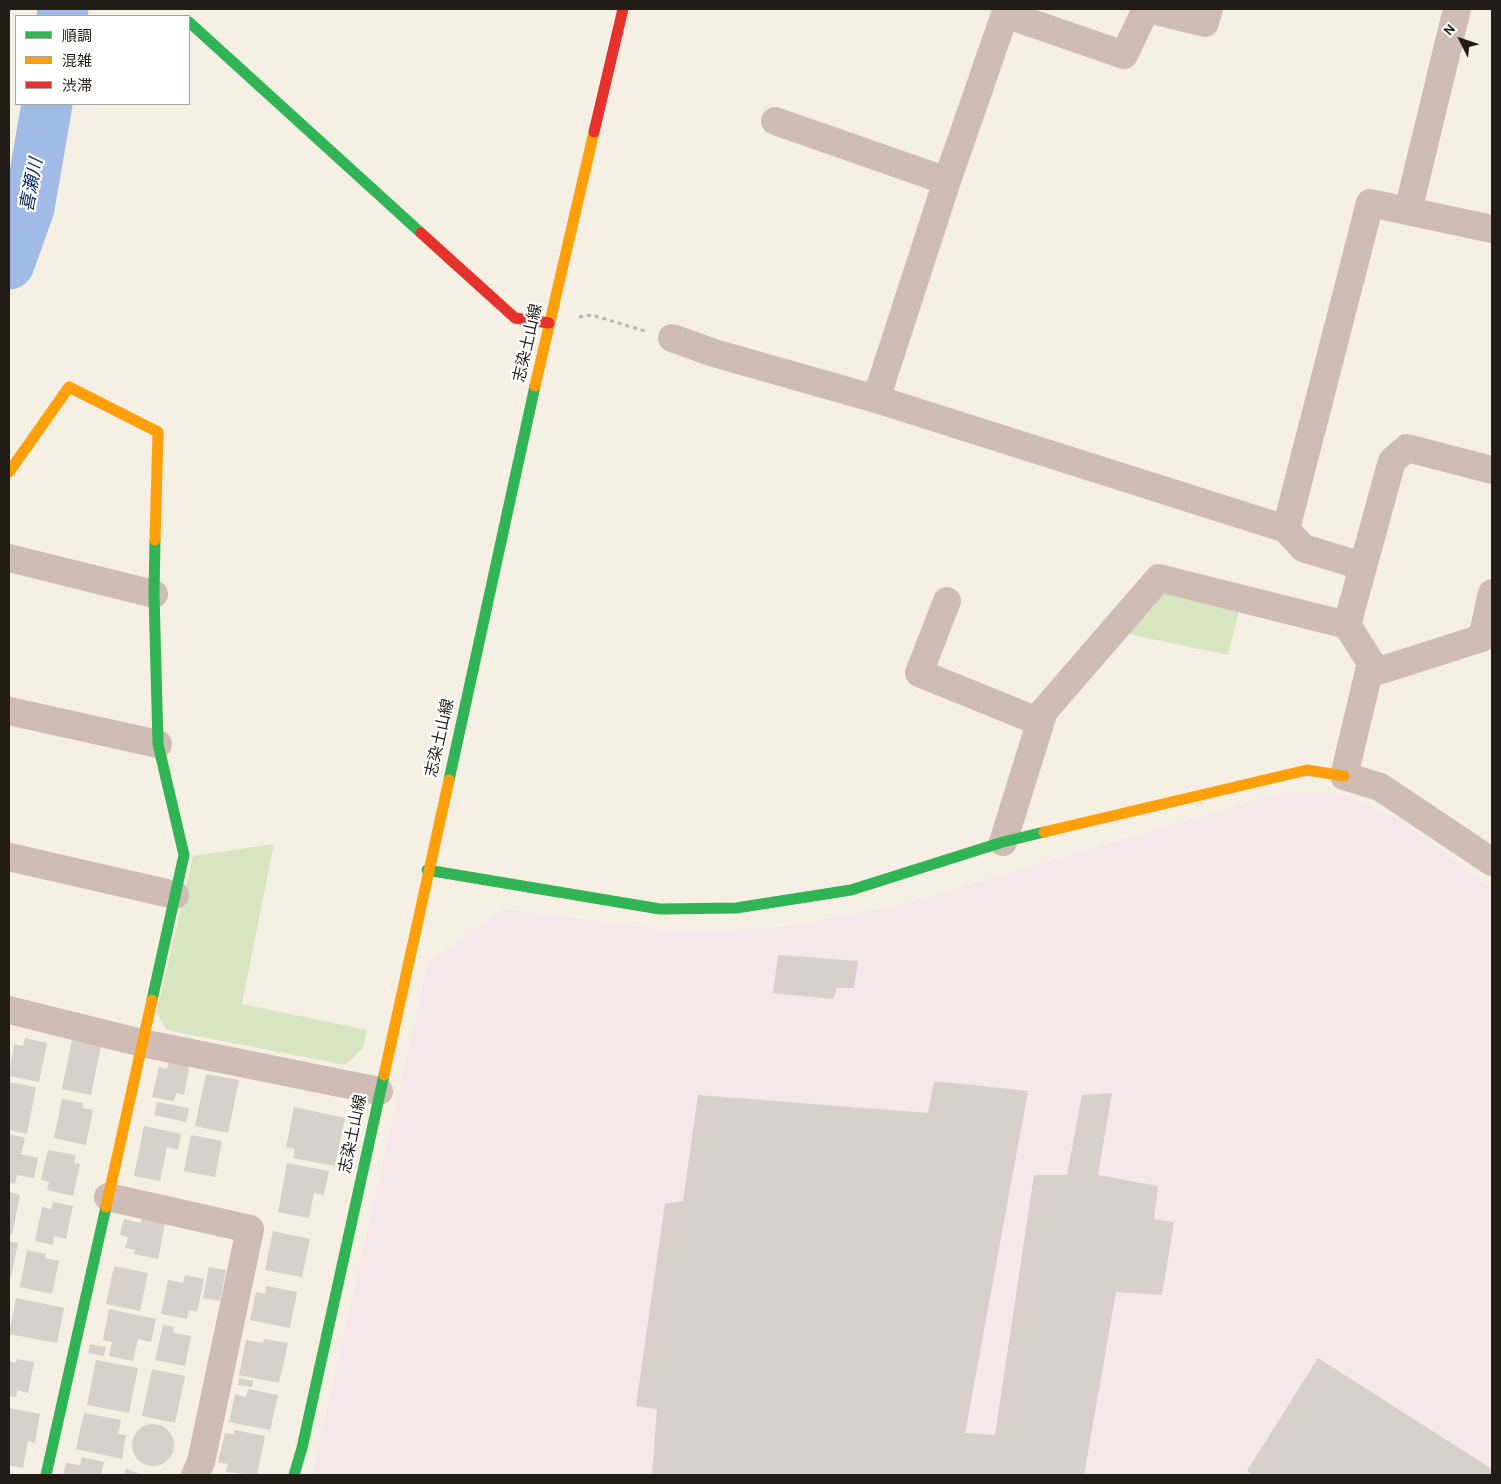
<!DOCTYPE html>
<meta charset="utf-8">
<style>
body{margin:0}
#map{position:relative;width:1501px;height:1484px;overflow:hidden;background:#f6efe4;font-family:Karla,"Noto Sans JP",sans-serif}
canvas{display:block}
.frame{position:absolute;inset:0;border:10px solid #211c15;pointer-events:none}
.legend{position:absolute;left:15px;top:15px;width:175px;height:90px;box-sizing:border-box;background:#fff;border:1px solid #a6a4a1;margin:0;padding:6px 9px;list-style:none;font-size:15px;color:#211c15}
.legend li{display:flex;align-items:center;gap:10px;height:25px}
.legend b{width:25px;border:1px solid #a6a4a1}
.north{position:absolute;left:1436px;top:15px;width:50px;height:50px;-webkit-text-stroke:4px #fff;paint-order:stroke;rotate:311deg;font-size:14px;font-weight:700;line-height:20px;text-align:center;color:#211c15}
.north::after{content:'';display:block;margin:auto;width:18px;height:22px;background:#211c15;clip-path:polygon(50% 0,100% 100%,50% 72%,0 100%)}
</style>
<div id="map">
<canvas width="1501" height="1484"></canvas>
<div class="frame"></div>
<ul class="legend">
<li><b style="height:6px;background:#30b455"></b>順調</li>
<li><b style="height:6px;background:#ff9f0a"></b>混雑</li>
<li><b style="height:6px;background:#e5322d"></b>渋滞</li>
</ul>
<div class="north">N</div>
</div>
<script>
const g = document.querySelector('canvas').getContext('2d');
g.lineJoin = 'round';
function fillPath(path, color) {
  g.fillStyle = color;
  g.fill(path, 'evenodd');
}
function stroke(path, color, width, dash) {
  g.strokeStyle = color;
  g.lineWidth = width;
  g.lineCap = dash ? 'butt' : 'round';
  g.setLineDash(dash || []);
  g.stroke(path);
}
function write(font, color, halo, rows, align = 'center') {
  g.font = font + ' Karla,"Noto Sans JP",sans-serif';
  g.lineWidth = 4.5;
  g.setLineDash([]);
  g.textBaseline = 'middle';
  g.strokeStyle = halo;
  g.fillStyle = color;
  for (const [text, x, y, turn = 0] of rows) {
    g.save();
    g.translate(x, y);
    g.rotate((+turn || 0) * Math.PI / 180);
    g.textAlign = isNaN(turn) ? turn : align;
    if (halo) g.strokeText(text, 0, 0);
    g.fillText(text, 0, 0);
    g.restore();
  }
}
const industrial = new Path2D(`
 M 1281,793 L 1339,793 L 1396,817 L 1492,889 L 1492,1475 L 312,1475 L 428,964 L 505,909 L 679,932 L 782,927 L 897,906 Z`);
const green = new Path2D(`
 M 1165,589 L 1240,607 L 1228,655 L 1128,634 Z
 M 274,844 L 242,1004 L 367,1030 L 363,1048 L 345,1065 L 166,1030 L 157,1012 L 193,856 Z`);
const river = new Path2D(`
 M 62,16 L 63,9
 M 9,264 L 29,208 L 47,104`);
const building = new Path2D(`
 M 778,955 L 858,961 L 854,988 L 837,988 L 833,999 L 773,993 Z
 M 25,1038 L 47,1043 L 39,1082 L 9,1076 L 14,1044 L 23,1046 Z
 M 72,1040 L 101,1046 L 91,1095 L 62,1089 Z
 M 169,1059 L 190,1063 L 184,1095 L 176,1093 L 174,1101 L 152,1097 L 159,1067 L 167,1069 Z
 M 206,1074 L 239,1080 L 228,1133 L 195,1126 Z
 M 934,1081 L 1028,1091 L 965,1433 L 995,1435 L 1034,1175 L 1067,1175 L 1082,1095 L 1112,1093 L 1098,1175 L 1158,1186 L 1154,1219 L 1174,1222 L 1162,1295 L 1116,1292 L 1084,1475 L 652,1475 L 657,1409 L 636,1406 L 665,1204 L 683,1201 L 698,1095 L 928,1113 Z
 M 9,1082 L 36,1087 L 27,1134 L 9,1130 Z
 M 62,1099 L 83,1103 L 82,1108 L 93,1110 L 86,1145 L 54,1138 Z
 M 157,1102 L 189,1108 L 186,1122 L 154,1115 Z
 M 294,1107 L 345,1118 L 335,1166 L 293,1158 L 295,1149 L 286,1147 Z
 M 144,1126 L 181,1134 L 178,1150 L 167,1147 L 160,1181 L 134,1176 Z
 M 9,1134 L 25,1138 L 21,1154 L 38,1158 L 34,1178 L 17,1175 L 15,1184 L 9,1182 Z
 M 191,1135 L 222,1141 L 215,1177 L 184,1171 Z
 M 48,1150 L 76,1155 L 74,1163 L 80,1164 L 73,1196 L 47,1190 L 49,1182 L 41,1180 Z
 M 287,1163 L 329,1171 L 324,1195 L 314,1193 L 309,1218 L 278,1212 Z
 M 9,1192 L 20,1195 L 12,1235 L 9,1234 Z
 M 53,1202 L 73,1206 L 66,1239 L 54,1236 L 53,1245 L 35,1241 L 42,1207 L 51,1209 Z
 M 142,1218 L 165,1223 L 158,1259 L 134,1254 L 135,1250 L 125,1248 L 128,1237 L 120,1235 L 124,1219 L 140,1223 Z
 M 273,1231 L 310,1239 L 302,1277 L 265,1270 Z
 M 9,1241 L 18,1243 L 11,1277 L 9,1277 Z
 M 27,1250 L 46,1254 L 45,1258 L 59,1261 L 52,1294 L 20,1287 Z
 M 114,1266 L 148,1273 L 140,1311 L 106,1304 Z
 M 209,1267 L 226,1270 L 220,1301 L 203,1298 Z
 M 185,1275 L 204,1279 L 197,1312 L 189,1310 L 187,1319 L 161,1314 L 168,1280 L 183,1283 Z
 M 266,1286 L 297,1292 L 290,1328 L 250,1320 L 256,1292 L 265,1294 Z
 M 16,1298 L 64,1308 L 57,1343 L 9,1334 Z
 M 109,1309 L 156,1319 L 151,1342 L 138,1339 L 133,1361 L 109,1356 L 112,1342 L 103,1340 Z
 M 163,1325 L 174,1327 L 173,1333 L 191,1336 L 185,1366 L 155,1360 Z
 M 264,1339 L 288,1343 L 279,1383 L 239,1375 L 246,1340 L 263,1343 Z
 M 90,1344 L 106,1347 L 104,1356 L 88,1353 Z
 M 1318,1358 L 1492,1469 L 1492,1475 L 1253,1475 L 1247,1471 Z
 M 17,1359 L 34,1362 L 28,1393 L 17,1390 L 16,1397 L 9,1396 L 9,1361 L 16,1363 Z
 M 96,1360 L 138,1368 L 129,1413 L 87,1405 Z
 M 152,1369 L 185,1376 L 175,1423 L 142,1416 Z
 M 239,1378 L 253,1381 L 252,1387 L 238,1385 Z
 M 248,1389 L 278,1395 L 270,1430 L 229,1422 L 235,1394 L 246,1397 Z
 M 9,1408 L 40,1414 L 35,1443 L 28,1441 L 23,1468 L 9,1465 Z
 M 84,1413 L 121,1420 L 118,1434 L 126,1435 L 122,1459 L 76,1449 Z
 M132 1445a21 21 0 1 1 42 0a21 21 0 1 1-42 0Z
 M 234,1430 L 265,1436 L 257,1475 L 226,1472 L 228,1464 L 218,1462 L 225,1433 L 234,1434 Z
 M 82,1457 L 104,1462 L 101,1475 L 63,1475 L 66,1463 L 80,1465 Z
 M 126,1469 L 143,1475 L 124,1475 Z`);
const path = new Path2D(`
 M 579,317 L 592,315 L 645,331`);
const street = new Path2D(`
 M 1147,9 L 1205,23 L 1209,9
 M 775,121 L 947,181
 M 1408,211 L 1457,9
 M 672,338 L 714,353 L 876,399 L 1286,529 L 1370,203 L 1492,229
 M 876,399 L 947,181 L 1005,14 L 1124,55 L 1146,9
 M 1492,470 L 1407,448 L 1392,461 L 1347,625 L 1371,663 L 1344,776 L 1380,787 L 1492,862
 M 1286,529 L 1303,548 L 1362,566
 M 9,558 L 154,594
 M 947,601 L 919,673 L 1040,722
 M 1369,674 L 1482,638 L 1492,593
 M 9,711 L 158,744
 M 1003,842 L 1044,711 L 1159,578 L 1347,625
 M 9,857 L 175,895
 M 9,1010 L 142,1043 L 379,1091
 M 108,1197 L 250,1229 L 201,1462 L 195,1475`);
const fast = new Path2D(`
 M 189,22 L 421,233
 M 449,780 L 535,386
 M 427,870 L 660,909 L 736,908 L 851,890 L 1003,842 L 1044,832
 M 152,1000 L 184,855 L 158,744 L 154,594 L 155,540
 M 46,1475 L 106,1207
 M 294,1475 L 302,1448 L 384,1075`);
const slow = new Path2D(`
 M 535,386 L 594,132
 M 9,472 L 69,387 L 158,432 L 155,540
 M 1044,832 L 1307,770 L 1344,776
 M 384,1075 L 449,780
 M 106,1207 L 152,1000`);
const jam = new Path2D(`
 M 594,132 L 623,9
 M 421,233 L 515,318 L 549,323`);
const streetNames = [
 ["志染土山線",528,343,-77],
 ["志染土山線",440,738,-77],
 ["志染土山線",353,1134,-78]
];
const waterNames = [
 ["喜瀬川",32,185,-79]
];
fillPath(industrial, '#f6e7ea');
fillPath(green, '#d7e6c1');
stroke(river, '#a0bce6', 51);
fillPath(building, '#d8d0ca');
stroke(path, '#c0b4ad', 3, [4, 4]);
stroke(street, '#cfbdb5', 28);
stroke(fast, '#30b455', 11);
stroke(slow, '#ff9f0a', 11);
stroke(jam, '#e5322d', 11);
write('16px', '#211c15', '#fff', streetNames);
write('italic 18px', '#042b64', '#fff', waterNames);
</script>
